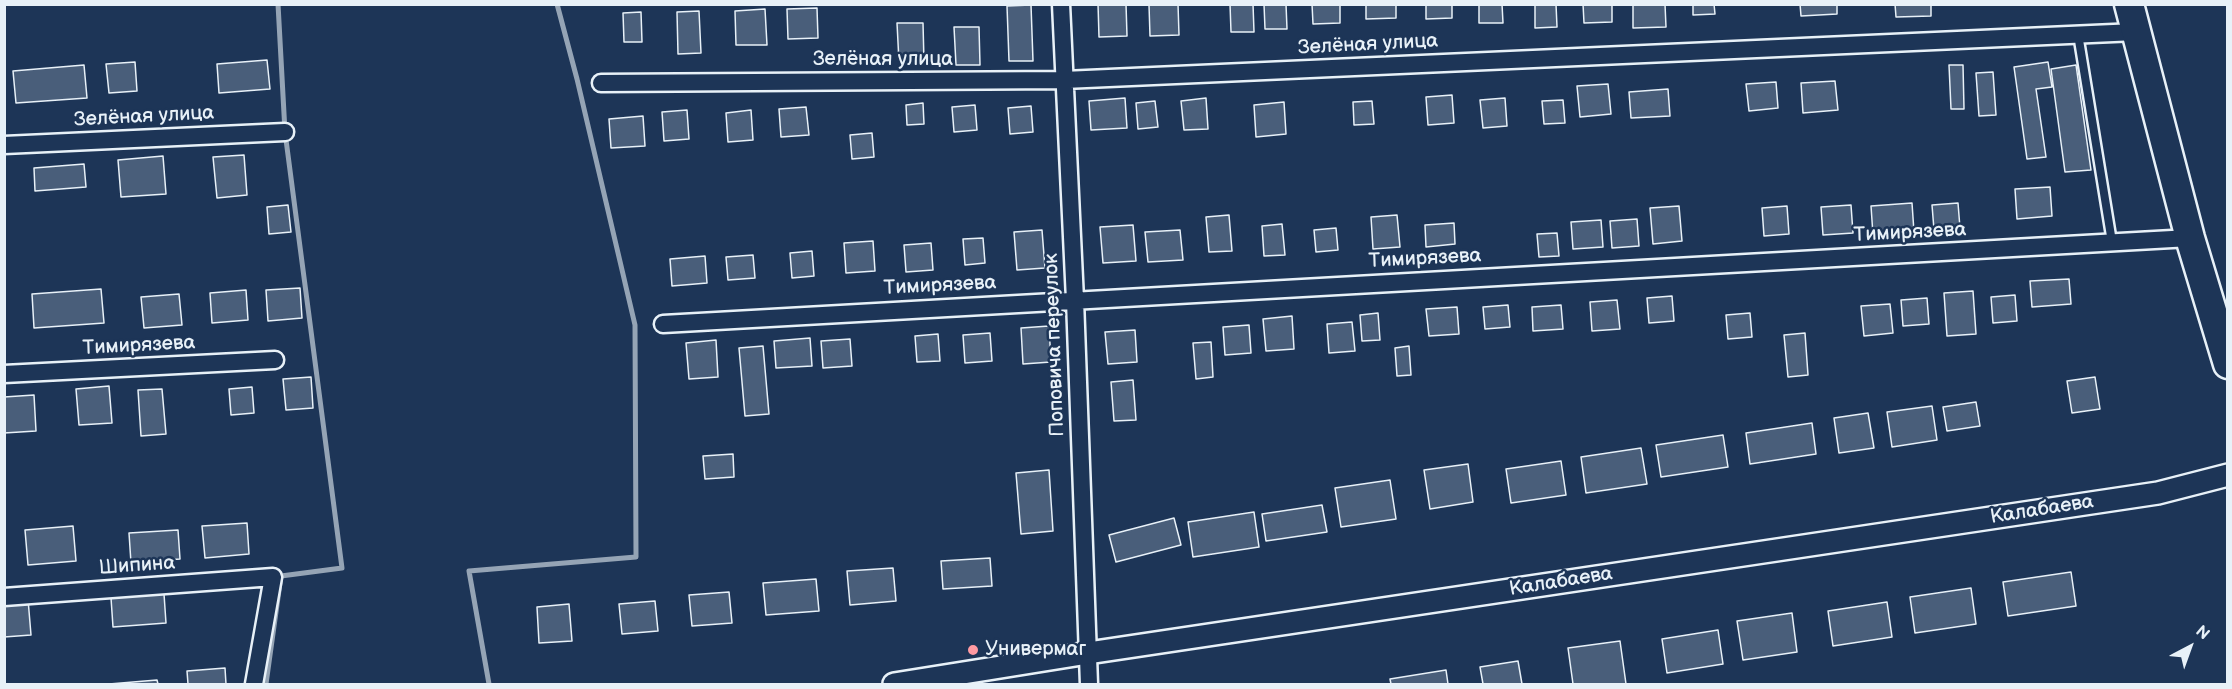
<!DOCTYPE html>
<meta charset="utf-8">
<style>
body{margin:0}
#map{position:relative;width:2232px;height:689px;overflow:hidden;background:#1d3557;font-family:"Balsamiq Sans",sans-serif}
canvas{display:block}
.frame{position:absolute;inset:0;border:6px solid #e8f1f8;pointer-events:none}
.north{position:absolute;left:2160px;top:617px;width:60px;height:60px;-webkit-text-stroke:4px #1d3557;paint-order:stroke;rotate:41deg;font-size:16px;font-weight:700;line-height:24px;text-align:center;color:#e8f1f8}
.north::after{content:'';display:block;margin:auto;width:21px;height:27px;background:#e8f1f8;clip-path:polygon(50% 0,100% 100%,50% 72%,0 100%)}
</style>
<div id="map">
<canvas width="2232" height="689"></canvas>
<div class="frame"></div>
<div class="north">N</div>
</div>
<script>
const g = document.querySelector('canvas').getContext('2d');
g.lineJoin = 'round';
function stroke(path, color, width, dash) {
  g.strokeStyle = color;
  g.lineWidth = width;
  g.lineCap = dash ? 'butt' : 'round';
  g.setLineDash(dash || []);
  g.stroke(path);
}
function fillPath(path, color) {
  g.fillStyle = color;
  g.fill(path, 'evenodd');
}
function write(font, color, halo, rows, align = 'center') {
  g.font = font + ' "Balsamiq Sans",sans-serif';
  g.lineWidth = 5;
  g.setLineDash([]);
  g.textBaseline = 'middle';
  g.strokeStyle = halo;
  g.fillStyle = color;
  for (const [text, x, y, turn = 0] of rows) {
    g.save();
    g.translate(x, y);
    g.rotate((+turn || 0) * Math.PI / 180);
    g.textAlign = isNaN(turn) ? turn : align;
    if (halo) g.strokeText(text, 0, 0);
    g.fillText(text, 0, 0);
    g.restore();
  }
}
const stream = new Path2D(`
 M 266,684 L 281,576 L 342,568 L 285,132 L 278,4
 M 489,684 L 469,571 L 636,557 L 635,325 L 577,79 L 557,4`);
const building = new Path2D(`
 M 1098,4 L 1126,4 L 1127,36 L 1099,37 Z
 M 1178,4 L 1179,35 L 1150,36 L 1149,5 Z
 M 1230,4 L 1253,4 L 1254,32 L 1231,32 Z
 M 1264,4 L 1286,4 L 1287,29 L 1265,29 Z
 M 1312,4 L 1340,4 L 1340,23 L 1313,24 Z
 M 1366,4 L 1396,4 L 1396,18 L 1366,19 Z
 M 1426,4 L 1452,4 L 1452,18 L 1426,19 Z
 M 1479,4 L 1502,4 L 1503,23 L 1479,23 Z
 M 1535,4 L 1556,4 L 1557,27 L 1535,28 Z
 M 1583,4 L 1612,4 L 1612,22 L 1584,23 Z
 M 1633,4 L 1665,4 L 1666,27 L 1633,28 Z
 M 1693,4 L 1714,4 L 1715,14 L 1693,15 Z
 M 1800,4 L 1837,4 L 1837,14 L 1801,16 Z
 M 1895,4 L 1931,4 L 1931,16 L 1896,17 Z
 M 1031,5 L 1033,61 L 1009,61 L 1007,6 Z
 M 817,8 L 818,38 L 788,39 L 787,9 Z
 M 765,9 L 767,45 L 736,45 L 735,11 Z
 M 699,11 L 701,53 L 678,54 L 677,12 Z
 M 641,12 L 642,42 L 624,42 L 623,13 Z
 M 897,23 L 923,23 L 924,62 L 899,62 Z
 M 954,27 L 979,27 L 980,65 L 956,65 Z
 M 267,60 L 270,89 L 219,93 L 217,64 Z
 M 135,62 L 137,91 L 109,93 L 106,64 Z
 M 2048,62 L 2052,87 L 2036,89 L 2046,157 L 2027,159 L 2014,67 Z
 M 84,65 L 87,98 L 16,103 L 13,71 Z
 M 1949,65 L 1963,65 L 1964,109 L 1951,109 Z
 M 2076,65 L 2091,170 L 2065,172 L 2051,69 Z
 M 1993,72 L 1996,115 L 1979,116 L 1976,73 Z
 M 1835,81 L 1838,110 L 1803,113 L 1801,83 Z
 M 1776,82 L 1778,108 L 1749,111 L 1746,84 Z
 M 1608,84 L 1611,114 L 1580,117 L 1577,86 Z
 M 1668,89 L 1670,116 L 1631,118 L 1629,92 Z
 M 1452,95 L 1454,123 L 1428,125 L 1426,97 Z
 M 1125,98 L 1127,128 L 1091,130 L 1089,101 Z
 M 1206,98 L 1208,129 L 1184,130 L 1181,101 Z
 M 1505,98 L 1507,126 L 1483,128 L 1480,100 Z
 M 1563,100 L 1565,123 L 1544,124 L 1542,101 Z
 M 1155,101 L 1158,127 L 1138,129 L 1136,103 Z
 M 1372,101 L 1374,124 L 1354,125 L 1353,102 Z
 M 1284,102 L 1286,134 L 1256,137 L 1254,105 Z
 M 923,103 L 924,124 L 907,125 L 906,105 Z
 M 975,105 L 977,130 L 954,132 L 952,107 Z
 M 1031,106 L 1033,132 L 1010,134 L 1008,108 Z
 M 806,107 L 809,135 L 781,137 L 779,109 Z
 M 687,110 L 689,139 L 664,141 L 662,112 Z
 M 751,110 L 753,140 L 728,142 L 726,113 Z
 M 643,116 L 645,146 L 611,148 L 609,119 Z
 M 872,133 L 874,157 L 852,159 L 850,135 Z
 M 244,155 L 247,195 L 217,198 L 213,157 Z
 M 163,156 L 166,194 L 121,197 L 118,160 Z
 M 84,164 L 86,187 L 35,191 L 34,168 Z
 M 2050,187 L 2052,216 L 2017,219 L 2015,189 Z
 M 1912,203 L 1914,232 L 1873,235 L 1871,206 Z
 M 1958,203 L 1960,228 L 1934,230 L 1932,205 Z
 M 288,205 L 291,232 L 269,234 L 267,207 Z
 M 1851,205 L 1853,233 L 1823,235 L 1821,207 Z
 M 1679,206 L 1682,241 L 1653,244 L 1650,208 Z
 M 1787,206 L 1789,234 L 1764,236 L 1762,208 Z
 M 1229,215 L 1232,251 L 1209,252 L 1206,217 Z
 M 1397,215 L 1400,247 L 1373,249 L 1371,217 Z
 M 1637,219 L 1639,246 L 1612,248 L 1610,221 Z
 M 1601,220 L 1603,247 L 1573,249 L 1571,222 Z
 M 1454,223 L 1455,244 L 1426,247 L 1425,225 Z
 M 1282,224 L 1285,255 L 1264,256 L 1262,226 Z
 M 1133,225 L 1136,261 L 1103,263 L 1100,227 Z
 M 1336,228 L 1338,250 L 1316,252 L 1314,230 Z
 M 1042,230 L 1045,268 L 1017,270 L 1014,232 Z
 M 1180,230 L 1183,260 L 1148,262 L 1145,232 Z
 M 1557,233 L 1559,256 L 1539,257 L 1537,234 Z
 M 983,238 L 985,263 L 965,265 L 963,239 Z
 M 873,241 L 875,271 L 846,273 L 844,243 Z
 M 931,243 L 933,270 L 906,272 L 904,245 Z
 M 812,251 L 814,276 L 792,278 L 790,253 Z
 M 753,255 L 755,278 L 728,280 L 726,257 Z
 M 705,256 L 707,283 L 672,286 L 670,259 Z
 M 2069,279 L 2071,304 L 2032,307 L 2030,281 Z
 M 300,288 L 302,318 L 268,321 L 266,290 Z
 M 101,289 L 104,323 L 34,328 L 32,294 Z
 M 246,290 L 248,320 L 212,323 L 210,293 Z
 M 1973,291 L 1976,334 L 1947,336 L 1944,293 Z
 M 179,294 L 182,325 L 144,328 L 141,297 Z
 M 2015,295 L 2017,321 L 1993,323 L 1991,297 Z
 M 1672,296 L 1674,321 L 1649,323 L 1647,298 Z
 M 1927,298 L 1929,324 L 1903,326 L 1901,300 Z
 M 1617,300 L 1620,329 L 1592,331 L 1590,302 Z
 M 1890,304 L 1893,333 L 1864,336 L 1861,306 Z
 M 1508,305 L 1510,327 L 1485,329 L 1483,307 Z
 M 1561,305 L 1563,329 L 1533,331 L 1532,307 Z
 M 1457,307 L 1459,334 L 1429,336 L 1426,309 Z
 M 1378,313 L 1380,340 L 1362,341 L 1360,315 Z
 M 1750,313 L 1752,337 L 1728,339 L 1726,315 Z
 M 1292,316 L 1294,349 L 1266,351 L 1263,319 Z
 M 1352,322 L 1355,351 L 1329,353 L 1327,324 Z
 M 1249,325 L 1251,353 L 1225,355 L 1223,327 Z
 M 1049,326 L 1051,362 L 1023,364 L 1021,328 Z
 M 1135,330 L 1137,362 L 1108,364 L 1105,332 Z
 M 990,333 L 992,361 L 965,363 L 963,335 Z
 M 1805,333 L 1808,375 L 1788,377 L 1784,335 Z
 M 938,334 L 940,361 L 917,362 L 915,336 Z
 M 810,338 L 812,366 L 776,368 L 774,341 Z
 M 850,339 L 852,366 L 823,368 L 821,341 Z
 M 716,340 L 718,377 L 689,379 L 686,343 Z
 M 1211,342 L 1213,377 L 1196,379 L 1193,343 Z
 M 763,346 L 769,414 L 745,416 L 739,348 Z
 M 1409,346 L 1411,375 L 1397,376 L 1395,348 Z
 M 311,377 L 313,408 L 286,410 L 283,379 Z
 M 2095,377 L 2100,409 L 2072,413 L 2067,381 Z
 M 1133,380 L 1136,420 L 1114,421 L 1111,382 Z
 M 109,386 L 112,423 L 79,425 L 76,389 Z
 M 252,387 L 254,413 L 231,415 L 229,389 Z
 M 162,389 L 166,434 L 141,436 L 138,390 Z
 M 34,395 L 36,431 L 4,433 L 4,397 Z
 M 1976,402 L 1980,426 L 1947,431 L 1943,407 Z
 M 1932,406 L 1937,440 L 1892,447 L 1887,412 Z
 M 1868,413 L 1874,448 L 1839,453 L 1834,418 Z
 M 1812,423 L 1816,454 L 1750,464 L 1746,433 Z
 M 1723,435 L 1728,467 L 1661,477 L 1656,445 Z
 M 1641,448 L 1647,484 L 1586,493 L 1581,457 Z
 M 733,454 L 734,477 L 705,479 L 703,456 Z
 M 1561,461 L 1566,495 L 1511,503 L 1506,469 Z
 M 1468,464 L 1473,502 L 1430,509 L 1424,470 Z
 M 1049,470 L 1053,531 L 1021,534 L 1016,473 Z
 M 1390,480 L 1396,519 L 1341,527 L 1335,488 Z
 M 1322,505 L 1327,532 L 1266,541 L 1262,514 Z
 M 1254,512 L 1259,547 L 1193,557 L 1188,522 Z
 M 1174,518 L 1181,545 L 1116,562 L 1109,535 Z
 M 247,523 L 249,554 L 205,558 L 202,526 Z
 M 73,526 L 76,561 L 28,565 L 25,530 Z
 M 178,530 L 180,559 L 131,563 L 129,533 Z
 M 990,558 L 992,586 L 943,589 L 941,561 Z
 M 893,568 L 896,601 L 850,605 L 847,571 Z
 M 2071,572 L 2076,606 L 2008,616 L 2003,582 Z
 M 816,579 L 819,611 L 766,615 L 763,583 Z
 M 1971,588 L 1976,624 L 1915,633 L 1910,597 Z
 M 729,592 L 732,623 L 692,626 L 689,595 Z
 M 164,594 L 166,623 L 113,627 L 111,598 Z
 M 28,599 L 31,635 L 4,637 L 4,601 Z
 M 655,601 L 658,631 L 622,634 L 619,604 Z
 M 1887,602 L 1892,637 L 1833,646 L 1828,611 Z
 M 569,604 L 572,641 L 539,643 L 537,607 Z
 M 1792,613 L 1797,652 L 1743,660 L 1737,621 Z
 M 1718,630 L 1723,664 L 1667,673 L 1662,639 Z
 M 1620,641 L 1626,684 L 1573,684 L 1568,648 Z
 M 1518,661 L 1522,684 L 1483,684 L 1480,667 Z
 M 225,668 L 226,684 L 188,684 L 187,671 Z
 M 1446,670 L 1448,684 L 1391,684 L 1390,679 Z
 M 157,680 L 158,684 L 109,684 Z`);
const service = new Path2D(`
 M 2078,34 L 2112,242`);
const minor = new Path2D(`
 M 1061,4 L 1075,300 L 1089,684
 M 601,83 L 1064,80 L 2136,32
 M 4,145 L 285,132
 M 663,324 L 2190,238
 M 4,374 L 275,360
 M 4,597 L 273,577 L 254,684`);
const tertiary = new Path2D(`
 M 894,684 L 1088,653 L 2158,493 L 2228,475`);
const trunk = new Path2D(`
 M 2129,4 L 2190,238 L 2228,364`);
const markers = [
 [973,650,6,"#ff9aa2"]
];
const streetNames = [
 ["Зелёная улица",1368,45,-3],
 ["Зелёная улица",883,60],
 ["Зелёная улица",144,117,-3],
 ["Тимирязева",1910,233,-3],
 ["Тимирязева",1425,259,-3],
 ["Тимирязева",940,286,-3],
 ["Поповича переулок",1055,345,-92],
 ["Тимирязева",139,346,-3],
 ["Калабаева",2042,510,-9],
 ["Шипина",137,566,-4],
 ["Калабаева",1561,582,-9]
];
const poiNames = [
 ["Универмаг",985,650]
];
stroke(stream, '#95a4b5', 5);
fillPath(building, '#495e7a');
stroke(building, '#e8f1f8', 1.5);
stroke(service, '#e8f1f8', 13);
stroke(minor, '#e8f1f8', 21);
stroke(tertiary, '#e8f1f8', 26);
stroke(trunk, '#e8f1f8', 33);
stroke(service, '#1d3557', 8);
stroke(minor, '#1d3557', 16);
stroke(tertiary, '#1d3557', 21);
stroke(trunk, '#1d3557', 28);
for (const [x, y, r, color] of markers) {
  const dot = new Path2D();
  dot.arc(x, y, r, 0, 2 * Math.PI);
  g.fillStyle = color;
  g.fill(dot);
  stroke(dot, '#1d3557', 2);
}
write('20px', '#e8f1f8', '#1d3557', streetNames);
write('20px', '#e8f1f8', '#1d3557', poiNames, 'left');
</script>
